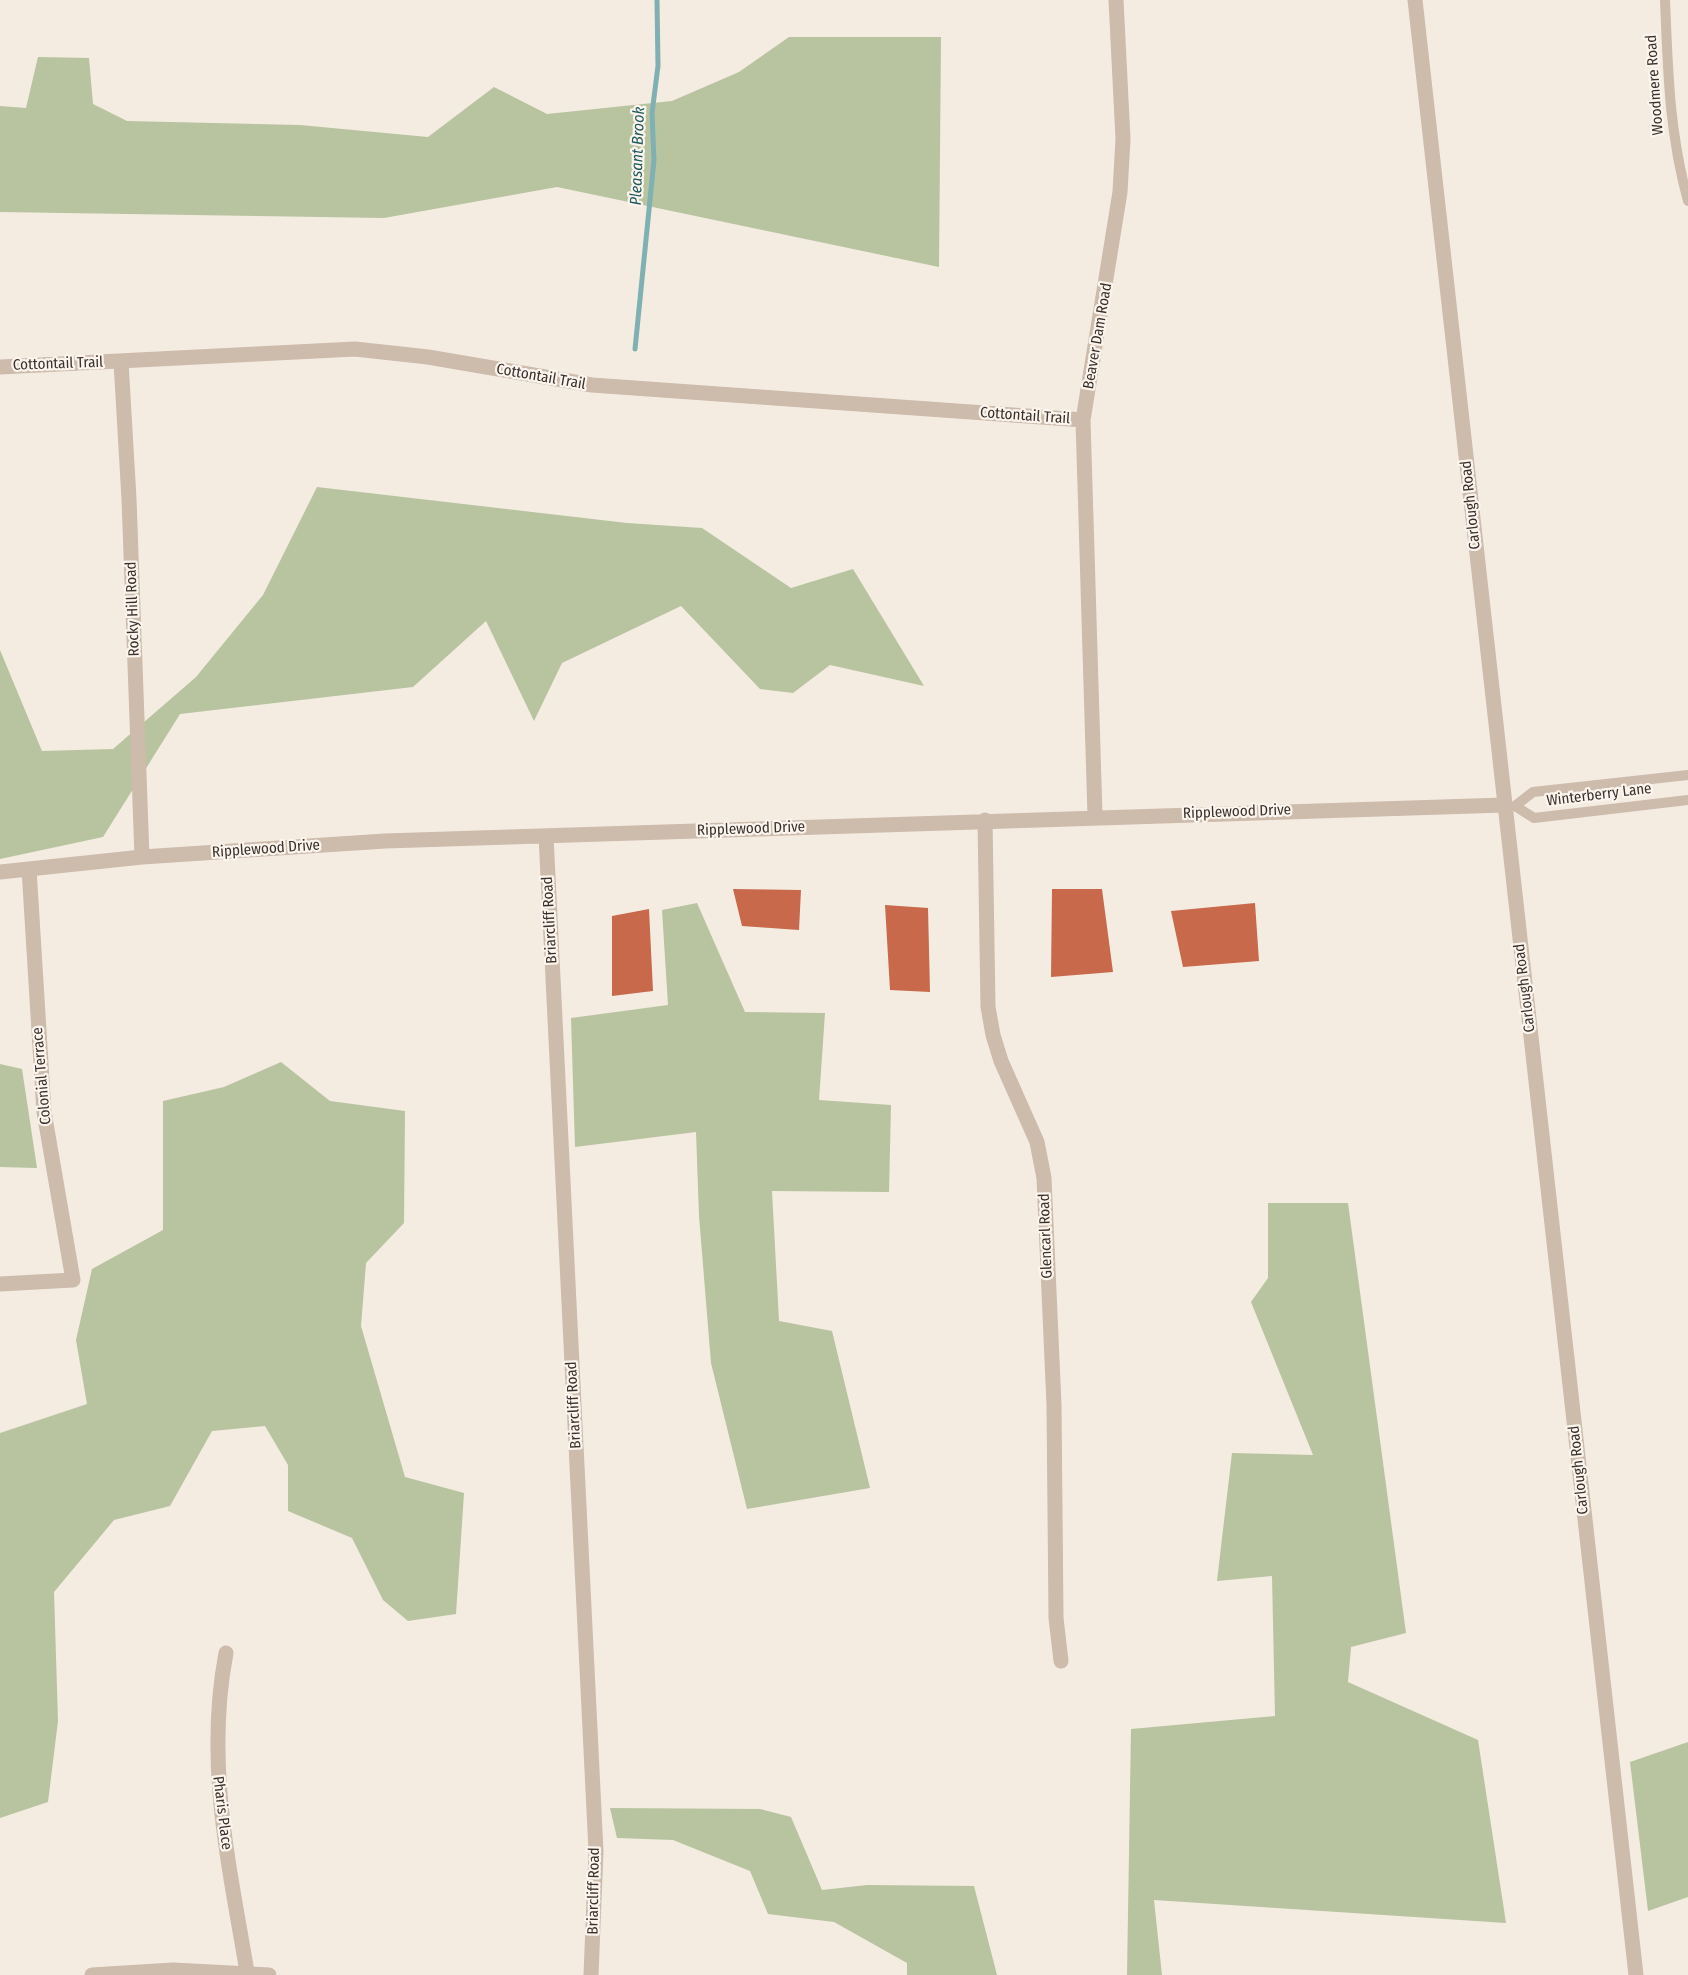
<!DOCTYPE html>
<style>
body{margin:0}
canvas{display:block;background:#f4ebe1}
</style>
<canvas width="1688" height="1975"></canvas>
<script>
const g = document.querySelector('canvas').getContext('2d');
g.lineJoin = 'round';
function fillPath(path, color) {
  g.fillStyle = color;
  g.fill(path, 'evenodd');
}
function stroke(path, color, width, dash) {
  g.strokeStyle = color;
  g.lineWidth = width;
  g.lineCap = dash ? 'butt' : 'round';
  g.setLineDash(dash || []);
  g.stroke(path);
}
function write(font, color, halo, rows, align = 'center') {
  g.font = font + ' "Fira Sans Condensed",sans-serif';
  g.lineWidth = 4.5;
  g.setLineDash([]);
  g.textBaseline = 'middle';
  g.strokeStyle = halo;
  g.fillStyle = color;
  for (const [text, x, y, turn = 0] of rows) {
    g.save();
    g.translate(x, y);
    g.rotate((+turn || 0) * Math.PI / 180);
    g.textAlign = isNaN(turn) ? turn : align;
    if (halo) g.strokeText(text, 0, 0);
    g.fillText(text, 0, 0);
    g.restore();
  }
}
const green = new Path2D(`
 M 789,37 L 941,37 L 939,267 L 557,187 L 384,218 L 0,212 L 0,106 L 26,108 L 38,57 L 89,58 L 93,104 L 127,121 L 300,125 L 428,137 L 494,87 L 547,114 L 672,101 L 739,72 Z
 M 317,487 L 627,523 L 702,528 L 791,588 L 853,569 L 924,686 L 830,665 L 793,693 L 760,689 L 681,606 L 562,663 L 534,721 L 486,621 L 413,687 L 180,714 L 103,837 L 0,859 L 0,650 L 42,751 L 113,749 L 196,677 L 263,595 Z
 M 697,903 L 745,1012 L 825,1013 L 819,1100 L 891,1105 L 889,1192 L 772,1191 L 779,1321 L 832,1331 L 870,1488 L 747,1509 L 711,1363 L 699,1216 L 696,1132 L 575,1147 L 571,1018 L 668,1005 L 662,910 Z
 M 281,1062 L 330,1101 L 405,1111 L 404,1223 L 366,1263 L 361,1326 L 405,1477 L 464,1493 L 456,1614 L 408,1621 L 383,1600 L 352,1538 L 288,1511 L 288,1465 L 265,1426 L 212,1431 L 170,1506 L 114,1520 L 54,1592 L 58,1721 L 48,1802 L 0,1818 L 0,1433 L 87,1404 L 76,1340 L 92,1269 L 163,1230 L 163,1101 L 224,1087 Z
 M 0,1064 L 22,1069 L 37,1168 L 0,1167 Z
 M 1268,1203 L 1348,1203 L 1406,1633 L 1351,1647 L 1348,1682 L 1478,1740 L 1506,1923 L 1154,1900 L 1162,1975 L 1127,1975 L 1131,1729 L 1275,1716 L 1272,1576 L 1217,1581 L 1232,1453 L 1313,1455 L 1251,1302 L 1268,1278 Z
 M 1688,1742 L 1688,1897 L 1648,1911 L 1630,1762 Z
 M 610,1808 L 760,1809 L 791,1817 L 822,1890 L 867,1885 L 974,1886 L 997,1975 L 907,1975 L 907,1963 L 834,1922 L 768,1914 L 750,1871 L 673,1840 L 617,1838 Z`);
const stream = new Path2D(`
 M 635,349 L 654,160 L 652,113 L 658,66 L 657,0`);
const building = new Path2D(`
 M 733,889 L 801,890 L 799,930 L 742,926 Z
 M 1052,889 L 1102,889 L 1113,972 L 1051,977 Z
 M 1255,903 L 1259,961 L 1183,967 L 1171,911 Z
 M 885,905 L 928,908 L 930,992 L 890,990 Z
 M 649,909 L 653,991 L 612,996 L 612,916 Z`);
const lane = new Path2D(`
 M 1665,0 C 1668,71 1669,132 1688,201
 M 1688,775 L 1533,792 L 1515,806 L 1534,818 L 1688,800`);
const street = new Path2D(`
 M 1415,0 L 1636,1975
 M 121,362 L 129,499 L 142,857
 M 0,367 L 355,349 L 428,357 L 592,385 L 1083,420
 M 1095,816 L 1083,420 L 1120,192 L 1123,139 L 1116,0
 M 985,820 L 988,1007 L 993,1035 L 1001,1061 L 1037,1142 L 1044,1178 L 1054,1405 L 1056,1618 L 1061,1661
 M 546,836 L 596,1851 L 591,1975
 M 0,872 L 142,857 L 385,841 L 1504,805
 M 0,1284 L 73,1280 L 44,1112 L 29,869
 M 226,1653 C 205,1763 229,1864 247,1972
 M 92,1975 L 173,1970 L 269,1975`);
const streetNames = [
 ["Woodmere Road",1655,85,-94],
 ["Beaver Dam Road",1098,336,-80],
 ["Cottontail Trail",58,364,-2],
 ["Cottontail Trail",541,377,10],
 ["Cottontail Trail",1025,416,4],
 ["Carlough Road",1471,505,-96],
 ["Rocky Hill Road",133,609,-92],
 ["Winterberry Lane",1599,795,-7],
 ["Ripplewood Drive",1237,812,-2],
 ["Ripplewood Drive",751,829,-2],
 ["Ripplewood Drive",266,849,-4],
 ["Briarcliff Road",550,920,-93],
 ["Carlough Road",1525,988,-97],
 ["Colonial Terrace",42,1076,-95],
 ["Glencarl Road",1046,1236,-92],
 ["Briarcliff Road",574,1405,-93],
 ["Carlough Road",1579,1470,-96],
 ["Pharis Place",222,1813,83],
 ["Briarcliff Road",594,1891,-89]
];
const waterNames = [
 ["Pleasant Brook",638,156,-88]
];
fillPath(green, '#b8c4a0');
stroke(stream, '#7fb0b2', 5);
fillPath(building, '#c8694b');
stroke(lane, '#cdbbac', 10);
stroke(street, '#cdbbac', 15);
write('15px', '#3b302b', '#fbf5ee', streetNames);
write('italic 16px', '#1f5a5e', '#fbf5ee', waterNames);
</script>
